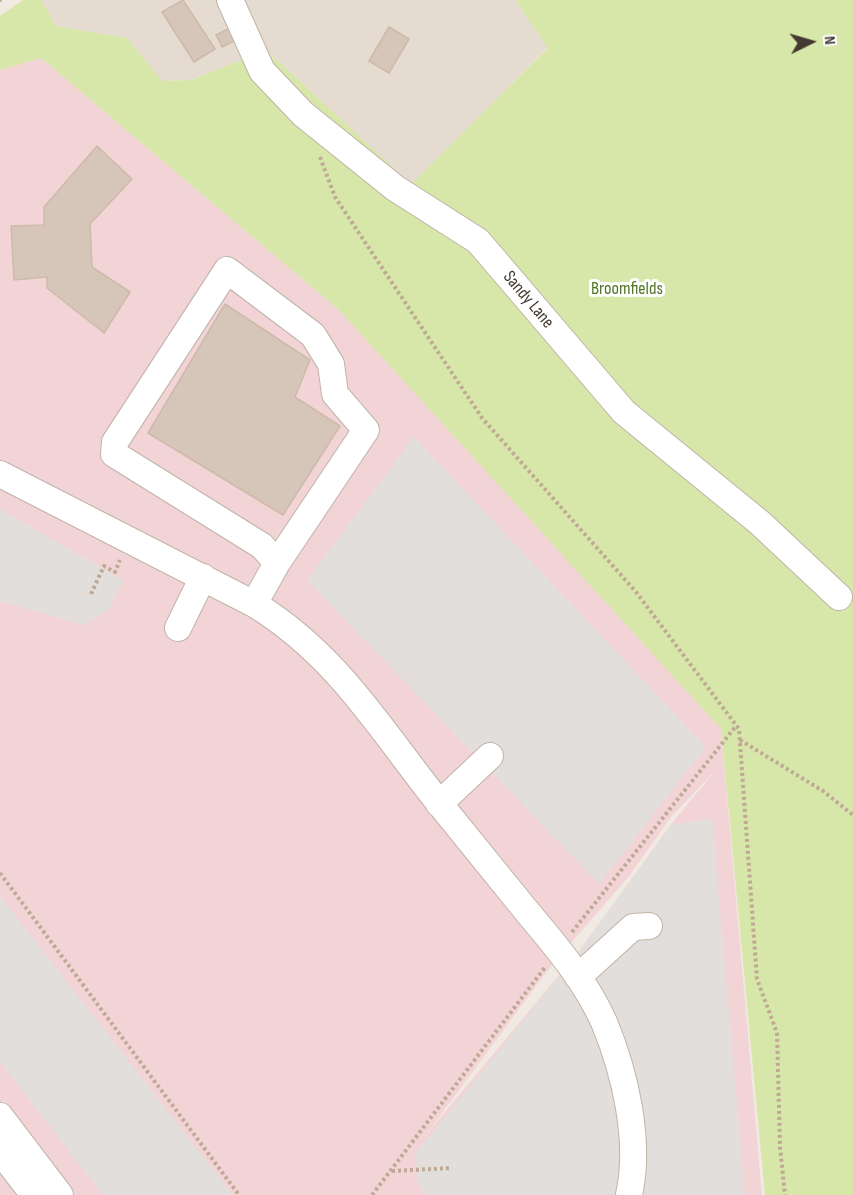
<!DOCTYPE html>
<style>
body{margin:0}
#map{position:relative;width:853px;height:1195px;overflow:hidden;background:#f1eae2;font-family:"Sofia Sans Condensed",sans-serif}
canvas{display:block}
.north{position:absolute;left:781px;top:12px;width:60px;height:60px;-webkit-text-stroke:4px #fff;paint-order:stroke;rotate:85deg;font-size:16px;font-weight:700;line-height:24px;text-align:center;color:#433932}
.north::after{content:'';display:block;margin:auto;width:21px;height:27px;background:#433932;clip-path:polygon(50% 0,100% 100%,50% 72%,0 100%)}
</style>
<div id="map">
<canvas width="853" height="1195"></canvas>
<div class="north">N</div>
</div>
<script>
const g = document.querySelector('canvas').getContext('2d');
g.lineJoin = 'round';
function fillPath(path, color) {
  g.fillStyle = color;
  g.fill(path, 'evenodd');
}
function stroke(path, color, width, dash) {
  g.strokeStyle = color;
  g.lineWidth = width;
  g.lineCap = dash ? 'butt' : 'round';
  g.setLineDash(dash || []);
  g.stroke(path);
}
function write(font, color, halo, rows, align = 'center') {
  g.font = font + ' "Sofia Sans Condensed",sans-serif';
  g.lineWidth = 6;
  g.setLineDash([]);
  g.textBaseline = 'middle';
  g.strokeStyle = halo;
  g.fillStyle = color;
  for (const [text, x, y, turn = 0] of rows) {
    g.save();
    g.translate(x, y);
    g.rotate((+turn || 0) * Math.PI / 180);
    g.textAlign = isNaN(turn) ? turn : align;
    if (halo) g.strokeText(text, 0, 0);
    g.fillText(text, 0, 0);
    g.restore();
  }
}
const residential = new Path2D(`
 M 41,0 L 515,0 L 548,47 L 411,185 L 266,50 L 190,80 L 161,81 L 127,38 L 56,26 Z`);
const medical = new Path2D(`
 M 41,58 L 339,310 L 657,618 L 721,729 L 762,1195 L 0,1195 L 0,70 ZM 715,771 L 672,823 L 580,950 L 425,1136 L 551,966 L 630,875 L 671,817 Z`);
const green = new Path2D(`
 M 23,0 L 41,0 L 56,26 L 127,38 L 162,81 L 191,80 L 266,50 L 411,184 L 548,48 L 515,0 L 853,0 L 853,1195 L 765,1195 L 721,729 L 339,310 L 41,58 L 0,70 L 0,16 Z`);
const parking = new Path2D(`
 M 414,437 L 706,747 L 599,884 L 307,580 Z
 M 0,509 L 123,580 L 109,609 L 84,625 L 0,601 Z
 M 712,819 L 745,1195 L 426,1195 L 417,1183 L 416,1153 L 580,950 L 672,824 Z
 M 0,896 L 233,1195 L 103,1195 L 0,1062 Z`);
const building = new Path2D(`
 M 183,0 L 215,49 L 194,62 L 162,12 Z
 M 389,27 L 409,39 L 389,73 L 369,61 Z
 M 230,28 L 236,40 L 222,47 L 216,35 Z
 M 97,146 L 132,179 L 90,224 L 92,267 L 130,292 L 104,333 L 47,288 L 47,277 L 14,280 L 11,226 L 44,225 L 44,207 Z
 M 225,304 L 310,360 L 295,397 L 340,426 L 283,515 L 148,433 Z`);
const path = new Path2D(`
 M 0,1 L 1,0
 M 320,157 L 335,197 L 482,418 L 636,592 L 739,729 L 757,979 L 777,1033 L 780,1147 L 785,1195
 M 91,594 L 104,566 L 115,572 L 120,560
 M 740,740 L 823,791 L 853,815
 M 0,873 L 239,1195
 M 572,932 L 736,726
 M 392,1171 L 452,1168
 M 372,1195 L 546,966`);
const minor = new Path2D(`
 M 230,0 L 262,71 L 303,114 L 395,188 L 478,241 L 624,412 L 760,523 L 839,597
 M 0,474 L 254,604 C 343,658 387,741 452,819 C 478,851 504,883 529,914 C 557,947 586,982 604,1022 C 625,1073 641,1140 629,1195
 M 254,604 L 277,563 L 366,430 L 335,394 L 331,364 L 313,335 L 227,270 L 115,442 L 114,454 L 262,546 L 277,563
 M 178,628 L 203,577
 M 439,804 L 490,756
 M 578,977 L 633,927 L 649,926
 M 0,1116 L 60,1195
 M 0,1151 L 34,1195`);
const parkNames = [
 ["Broomfields",627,289]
];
const streetNames = [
 ["Sandy Lane",528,300,50]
];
fillPath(residential, '#e5dbd0');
fillPath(medical, '#f3d4d6');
fillPath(green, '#d7e7a9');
fillPath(parking, '#e1dedb');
fillPath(building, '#d6c6ba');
stroke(building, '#cebaaa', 1.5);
stroke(minor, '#c0b3a7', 28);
stroke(path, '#bfa995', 4, [3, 3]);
stroke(minor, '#fff', 26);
write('18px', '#527426', '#fff', parkNames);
write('18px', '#433932', '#fff', streetNames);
</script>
